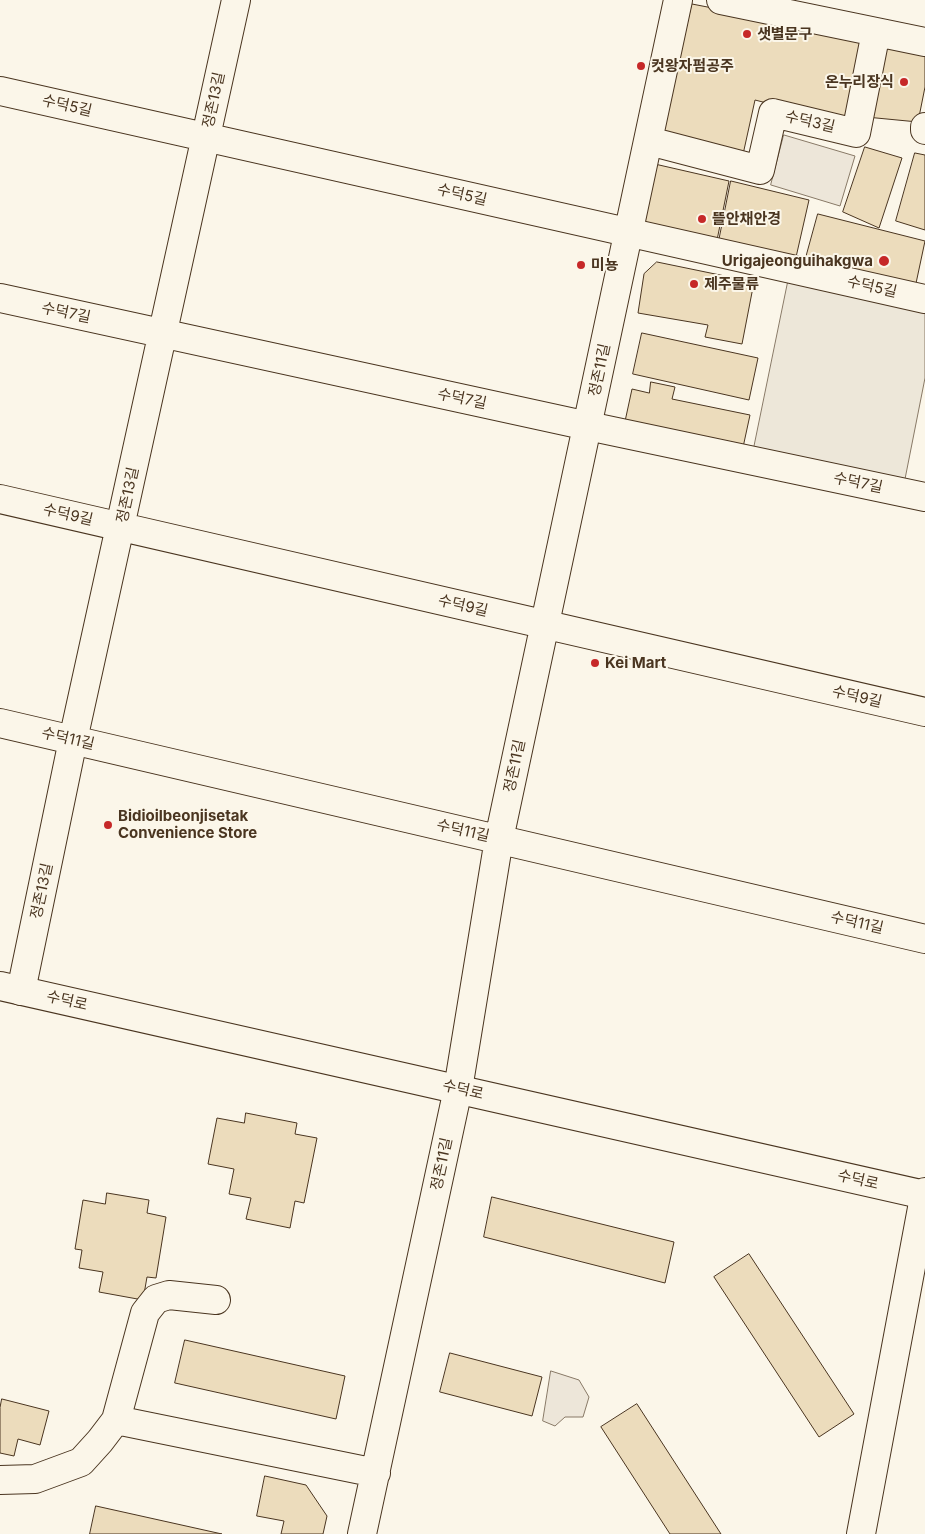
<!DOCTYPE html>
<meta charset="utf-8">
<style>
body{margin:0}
canvas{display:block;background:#fbf6e9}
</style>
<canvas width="925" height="1534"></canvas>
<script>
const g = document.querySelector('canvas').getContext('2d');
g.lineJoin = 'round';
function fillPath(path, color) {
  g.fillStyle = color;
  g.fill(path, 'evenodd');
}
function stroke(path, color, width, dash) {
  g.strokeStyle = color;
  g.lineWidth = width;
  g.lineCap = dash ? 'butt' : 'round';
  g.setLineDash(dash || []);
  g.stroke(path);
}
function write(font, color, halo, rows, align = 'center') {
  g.font = font + ' Inter,"Noto Sans KR",sans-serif';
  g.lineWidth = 4;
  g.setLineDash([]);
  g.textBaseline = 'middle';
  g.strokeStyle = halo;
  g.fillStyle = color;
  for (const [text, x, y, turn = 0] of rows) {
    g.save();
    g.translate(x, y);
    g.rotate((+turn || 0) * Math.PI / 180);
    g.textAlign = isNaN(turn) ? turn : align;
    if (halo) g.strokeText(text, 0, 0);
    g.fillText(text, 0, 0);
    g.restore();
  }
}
const green = new Path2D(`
 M 784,135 L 855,156 L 840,206 L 771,185 Z
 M 551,1371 L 579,1380 L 589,1397 L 583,1417 L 565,1417 L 555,1426 L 543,1421 Z`);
const parking = new Path2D(`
 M 788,282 L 925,311 L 925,378 L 905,479 L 754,448 Z`);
const building = new Path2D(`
 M 692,4 L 867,38 L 849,124 L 755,100 L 742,159 L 663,133 Z
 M 883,40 L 925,46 L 925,87 L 918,122 L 866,117 Z
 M 865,147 L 902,158 L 879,228 L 843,212 Z
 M 915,153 L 925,155 L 925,230 L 896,221 Z
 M 646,162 L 729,181 L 716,245 L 636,228 Z
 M 731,181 L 809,200 L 794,266 L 718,246 Z
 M 818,214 L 925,241 L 915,288 L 804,265 Z
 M 657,262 L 754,282 L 742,344 L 705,337 L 708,325 L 638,313 L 644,274 Z
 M 642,333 L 758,358 L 749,400 L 633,374 Z
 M 651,382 L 675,387 L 672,399 L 750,415 L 742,452 L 624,426 L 632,389 L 649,393 Z
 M 246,1113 L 297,1123 L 295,1134 L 317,1138 L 304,1203 L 295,1201 L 290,1228 L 246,1219 L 251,1198 L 229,1194 L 234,1169 L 208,1164 L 217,1118 L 244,1123 Z
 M 107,1193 L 149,1200 L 147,1213 L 166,1217 L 156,1278 L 147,1277 L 143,1300 L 99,1292 L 103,1272 L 79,1268 L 82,1250 L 75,1249 L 83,1200 L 105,1204 Z
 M 492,1197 L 674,1242 L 665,1283 L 484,1237 Z
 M 749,1254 L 854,1414 L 819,1437 L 714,1277 Z
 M 185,1340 L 345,1376 L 336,1419 L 175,1383 Z
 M 450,1353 L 542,1377 L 532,1416 L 440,1392 Z
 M 2,1399 L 49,1411 L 40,1445 L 18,1439 L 14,1456 L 0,1453 L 0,1408 Z
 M 637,1404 L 721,1534 L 670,1534 L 601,1427 Z
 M 265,1476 L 306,1485 L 327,1516 L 323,1534 L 281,1534 L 284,1521 L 257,1516 Z
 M 96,1506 L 222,1534 L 90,1534 Z`);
const minor = new Path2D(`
 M 721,0 L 925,42
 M 0,91 L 925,299
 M 925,127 L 925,130
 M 649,141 L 760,170 L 773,113 L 856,133 L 876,32
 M 0,298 L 588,426 L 925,497
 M 0,499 L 925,712
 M 0,723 L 925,939
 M 21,991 L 73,740 L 236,0
 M 116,1420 L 376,1473
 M 0,1480 L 35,1479 L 81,1462 L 100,1441 L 116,1420 L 145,1313 L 156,1299 L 169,1295 L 216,1300
 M 362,1534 L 458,1089 L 499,839 L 678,0
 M 861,1534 L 925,1192`);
const major = new Path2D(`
 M 0,986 L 925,1195`);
const markers = [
 [747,34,5,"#c62828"],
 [641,66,5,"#c62828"],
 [904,82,5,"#c62828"],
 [702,219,5,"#c62828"],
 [884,261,6,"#c62828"],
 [581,265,5,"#c62828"],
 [694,284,5,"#c62828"],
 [595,663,5,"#c62828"],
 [108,825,5,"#c62828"]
];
const poiNames = [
 ["샛별문구",757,34],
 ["컷왕자펌공주",651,66],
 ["온누리장식",894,82,"right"],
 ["뜰안채안경",712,219],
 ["Urigajeonguihakgwa",873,261,"right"],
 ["미뇽",591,265],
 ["제주물류",704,284],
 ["Kei Mart",605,663],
 ["Bidioilbeonjisetak",118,816],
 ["Convenience Store",118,833]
];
const streetNames = [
 ["정존13길",214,100,-78],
 ["수덕5길",67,106,13],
 ["수덕3길",810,122,13],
 ["수덕5길",462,195,13],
 ["수덕5길",872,287,13],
 ["수덕7길",66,313,12],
 ["정존11길",600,370,-78],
 ["수덕7길",462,399,12],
 ["수덕7길",858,483,12],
 ["정존13길",128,495,-78],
 ["수덕9길",68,515,13],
 ["수덕9길",463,606,13],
 ["수덕9길",857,697,13],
 ["수덕11길",68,739,13],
 ["정존11길",515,766,-78],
 ["수덕11길",463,831,13],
 ["정존13길",42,891,-78],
 ["수덕11길",857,923,13],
 ["수덕로",67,1001,13],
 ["수덕로",463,1090,13],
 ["정존11길",442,1164,-78],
 ["수덕로",858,1180,13]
];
fillPath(green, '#ede6d9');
stroke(green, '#887966', 1);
fillPath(parking, '#ede7d9');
stroke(parking, '#887966', 1);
fillPath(building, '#ecdcbc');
stroke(building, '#4a3520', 1);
stroke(minor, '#4a3520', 30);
stroke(major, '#4a3520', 30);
stroke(minor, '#fbf6e9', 28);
stroke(major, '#fbf6e9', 28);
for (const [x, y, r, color] of markers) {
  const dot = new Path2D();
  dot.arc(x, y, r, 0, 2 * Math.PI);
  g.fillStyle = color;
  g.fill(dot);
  stroke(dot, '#fbf6e9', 2);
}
write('bold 15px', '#4a3520', '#fbf6e9', poiNames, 'left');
write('15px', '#4a3520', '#fbf6e9', streetNames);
</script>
